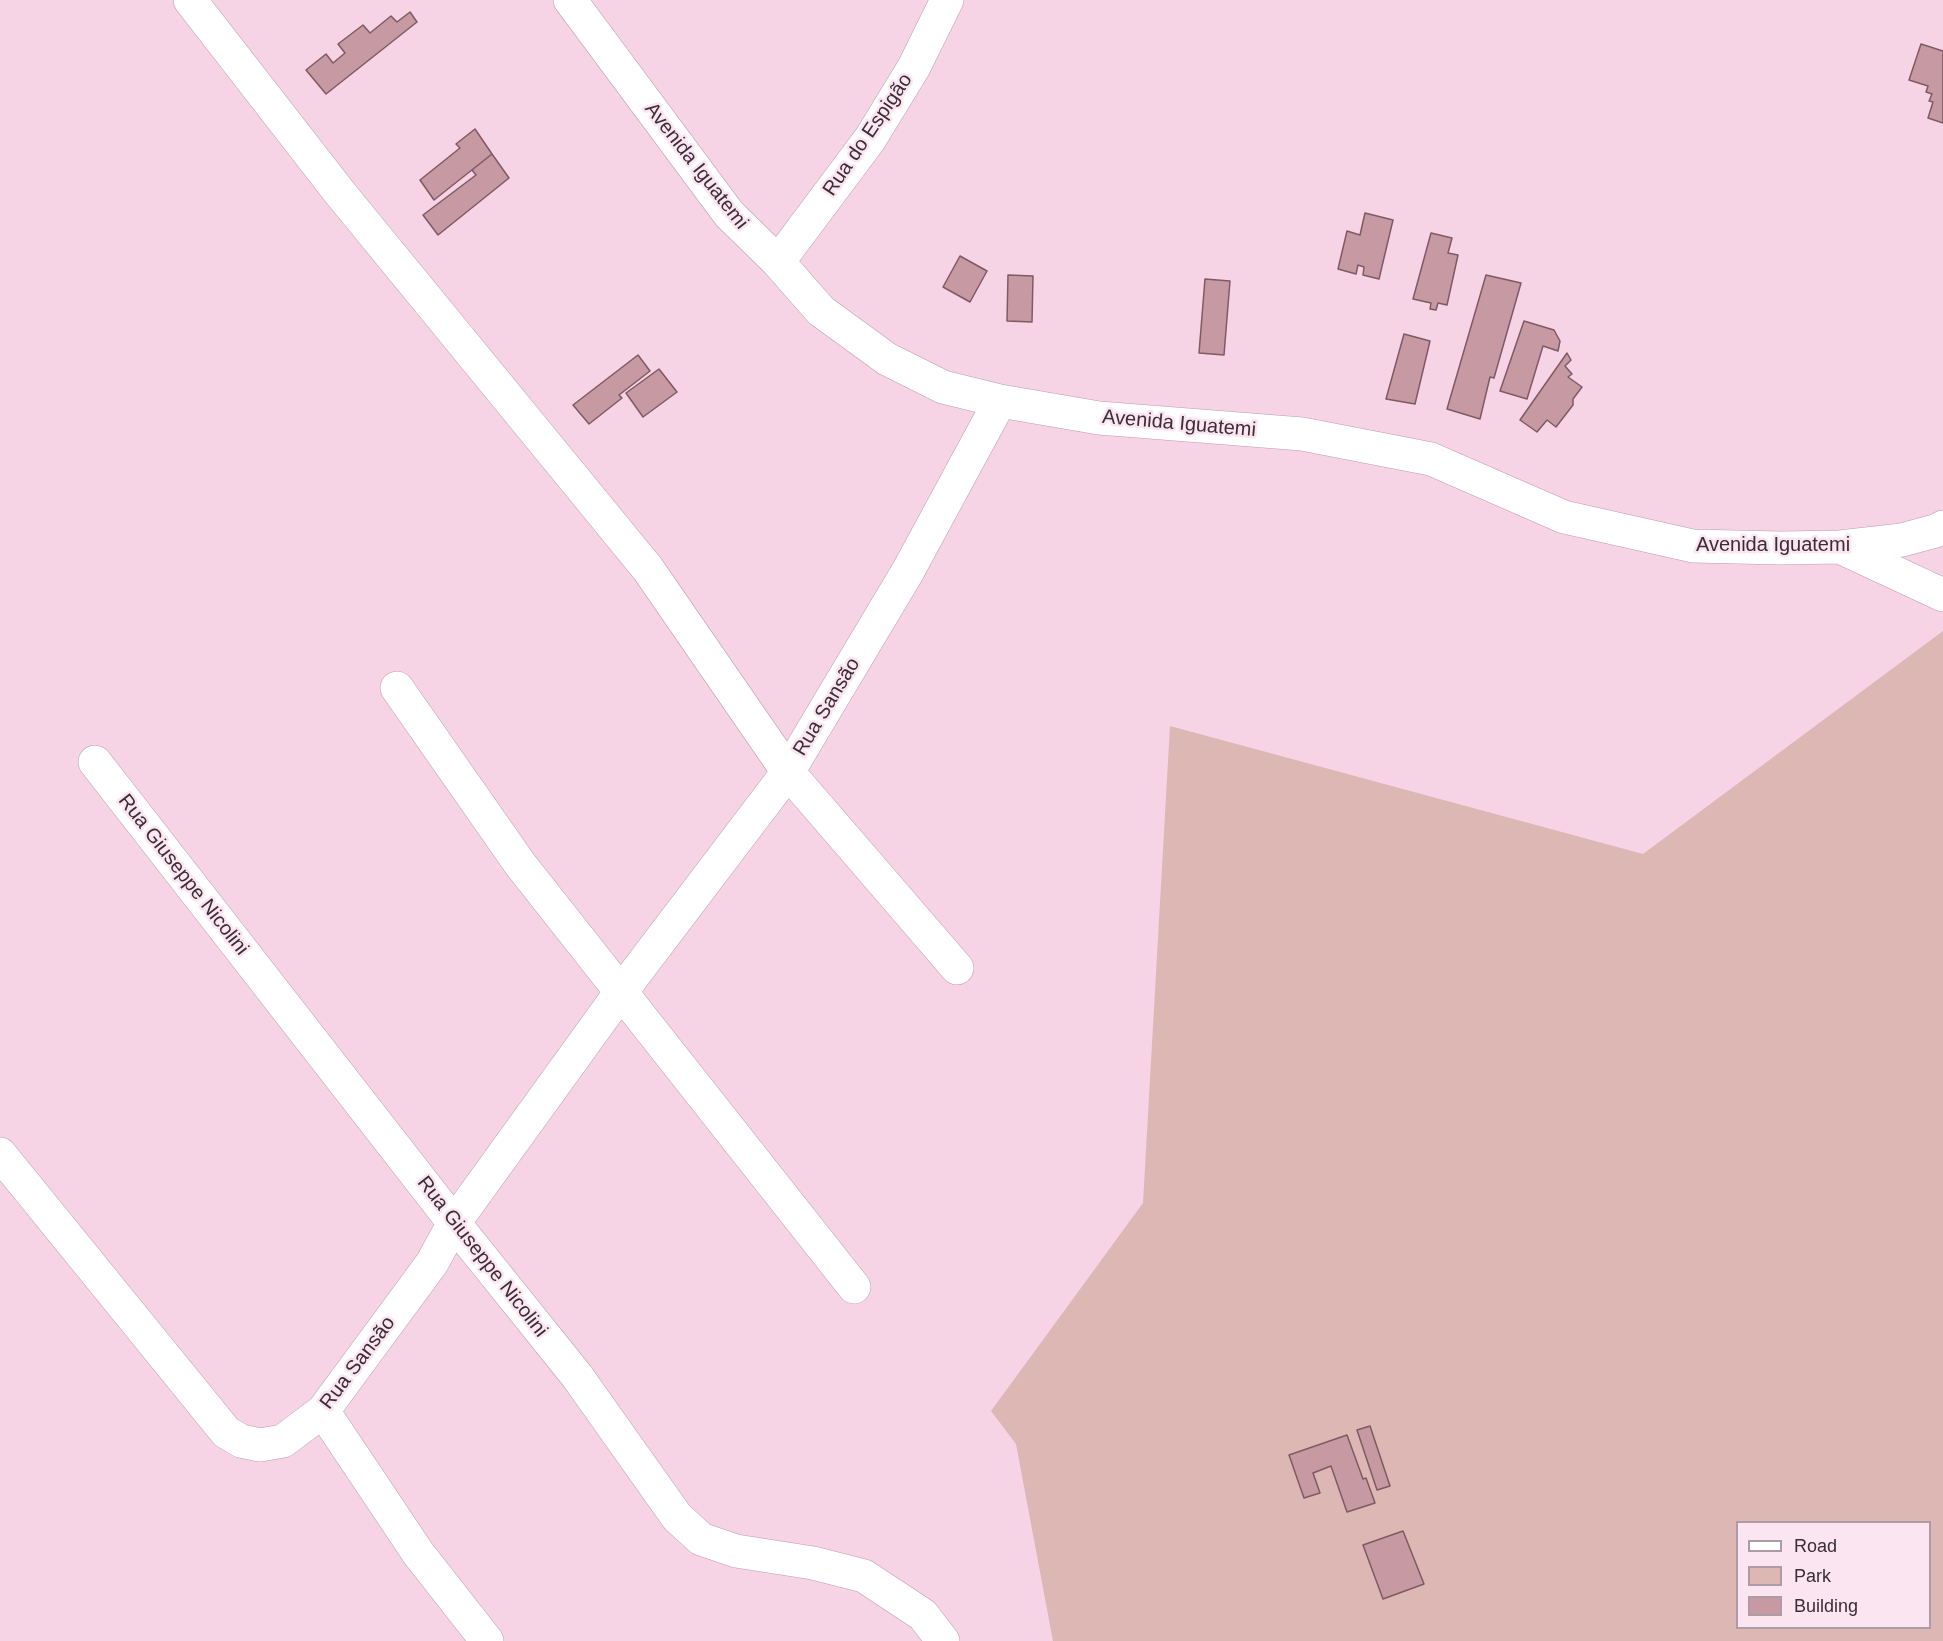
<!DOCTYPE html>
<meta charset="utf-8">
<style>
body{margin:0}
#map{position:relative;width:1943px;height:1641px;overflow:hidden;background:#f6d3e5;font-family:Arial,sans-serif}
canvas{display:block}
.legend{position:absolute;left:1736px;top:1521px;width:195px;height:108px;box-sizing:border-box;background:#fae5f0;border:2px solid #ad9ba5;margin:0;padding:8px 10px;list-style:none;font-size:18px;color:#3a2d34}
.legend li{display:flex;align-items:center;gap:12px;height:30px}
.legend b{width:30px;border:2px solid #ad9ba5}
</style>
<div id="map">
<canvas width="1943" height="1641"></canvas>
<ul class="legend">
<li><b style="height:8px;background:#fff"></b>Road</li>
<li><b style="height:16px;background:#dcb7b4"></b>Park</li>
<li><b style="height:16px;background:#c699a3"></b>Building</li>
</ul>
</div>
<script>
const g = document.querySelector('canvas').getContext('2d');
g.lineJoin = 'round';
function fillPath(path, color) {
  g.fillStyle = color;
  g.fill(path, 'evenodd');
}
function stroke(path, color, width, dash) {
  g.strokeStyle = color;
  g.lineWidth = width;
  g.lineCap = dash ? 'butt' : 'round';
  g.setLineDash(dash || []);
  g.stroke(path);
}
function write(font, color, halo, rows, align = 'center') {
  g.font = font + ' Arial,sans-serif';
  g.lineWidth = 5;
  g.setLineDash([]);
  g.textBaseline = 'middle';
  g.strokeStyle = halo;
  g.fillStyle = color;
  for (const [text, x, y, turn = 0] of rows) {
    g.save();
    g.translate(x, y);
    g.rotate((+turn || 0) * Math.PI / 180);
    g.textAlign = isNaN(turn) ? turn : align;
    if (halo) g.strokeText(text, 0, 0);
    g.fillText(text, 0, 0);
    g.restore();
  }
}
const green = new Path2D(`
 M 1943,631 L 1943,1641 L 1053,1641 L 1016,1444 L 991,1411 L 1143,1203 L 1170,726 L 1643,854 ZM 1738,1522 L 1930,1522 L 1930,1628 L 1738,1628 Z`);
const building = new Path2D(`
 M 410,12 L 417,22 L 326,94 L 306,70 L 326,54 L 333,63 L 345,53 L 338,44 L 363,25 L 370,33 L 391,16 L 397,22 Z
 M 1921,44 L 1943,51 L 1943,123 L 1928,118 L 1933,102 L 1929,101 L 1932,94 L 1926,92 L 1928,86 L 1909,80 Z
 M 475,129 L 492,154 L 434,200 L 420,180 L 460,148 L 456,144 Z
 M 492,154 L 509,178 L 438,235 L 423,215 L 476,175 L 472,170 Z
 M 1365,213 L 1393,220 L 1379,279 L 1363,275 L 1364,267 L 1358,265 L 1356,274 L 1338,269 L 1347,231 L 1360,235 Z
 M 1431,233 L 1452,238 L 1448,253 L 1458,255 L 1447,305 L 1438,303 L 1436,310 L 1430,309 L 1431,303 L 1413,299 Z
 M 960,256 L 987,271 L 970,302 L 943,287 Z
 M 1008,275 L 1033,276 L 1032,322 L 1007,321 Z
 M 1486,275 L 1521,283 L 1494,378 L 1490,377 L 1480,419 L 1447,409 Z
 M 1205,279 L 1230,281 L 1224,355 L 1199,353 Z
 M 1524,321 L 1554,330 L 1560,341 L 1558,351 L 1543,346 L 1527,399 L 1500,391 Z
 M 1404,334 L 1430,341 L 1415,404 L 1386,399 Z
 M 1567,353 L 1571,360 L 1565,366 L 1572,374 L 1568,377 L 1582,387 L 1573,399 L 1573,405 L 1556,427 L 1547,420 L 1537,432 L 1520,420 Z
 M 638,355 L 650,371 L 619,395 L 622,398 L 589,424 L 573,405 Z
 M 659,369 L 677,392 L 643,417 L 626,393 Z
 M 1370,1426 L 1390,1486 L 1377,1490 L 1357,1430 Z
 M 1347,1435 L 1363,1479 L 1366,1478 L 1375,1503 L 1347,1512 L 1331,1466 L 1313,1473 L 1320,1493 L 1304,1498 L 1289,1455 Z
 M 1403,1531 L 1424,1584 L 1383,1599 L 1363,1545 Z`);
const minor = new Path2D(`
 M 190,0 L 340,193 L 648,569 L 788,772 L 957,968
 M 570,0 L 729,214 L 778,262 L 821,311 L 887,359 L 943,387 L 1000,401 L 1099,418 L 1302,434 L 1431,459 L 1564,517 L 1693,546 L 1780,548 L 1840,547 L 1902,540 L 1935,531 L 1943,527
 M 778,262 L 870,139 L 914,67 L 947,0
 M 1840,547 L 1943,595
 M 397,688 L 520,864 L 854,1287
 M 95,762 L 454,1223 L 577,1376 L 677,1517 L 701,1539 L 736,1551 L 813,1563 L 864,1576 L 923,1615 L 943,1641
 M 0,1154 L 226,1432 L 241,1441 L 260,1445 L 283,1441 L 323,1411 L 432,1263 L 454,1223 L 621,992 L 788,772 L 908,571 L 1000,401
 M 323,1411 L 418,1553 L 487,1641`);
const streetNames = [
 ["Rua do Espigão",868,135,-56],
 ["Avenida Iguatemi",696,166,52],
 ["Avenida Iguatemi",1179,424,5],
 ["Avenida Iguatemi",1773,545],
 ["Rua Sansão",827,707,-59],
 ["Rua Giuseppe Nicolini",183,875,52],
 ["Rua Giuseppe Nicolini",482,1257,52],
 ["Rua Sansão",358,1363,-53]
];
fillPath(green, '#dcb7b4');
fillPath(building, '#c699a3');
stroke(building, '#7e5b63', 1.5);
stroke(minor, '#bd9cad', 34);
stroke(minor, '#fff', 33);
write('20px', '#3a2d34', '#fae5f0', streetNames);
</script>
